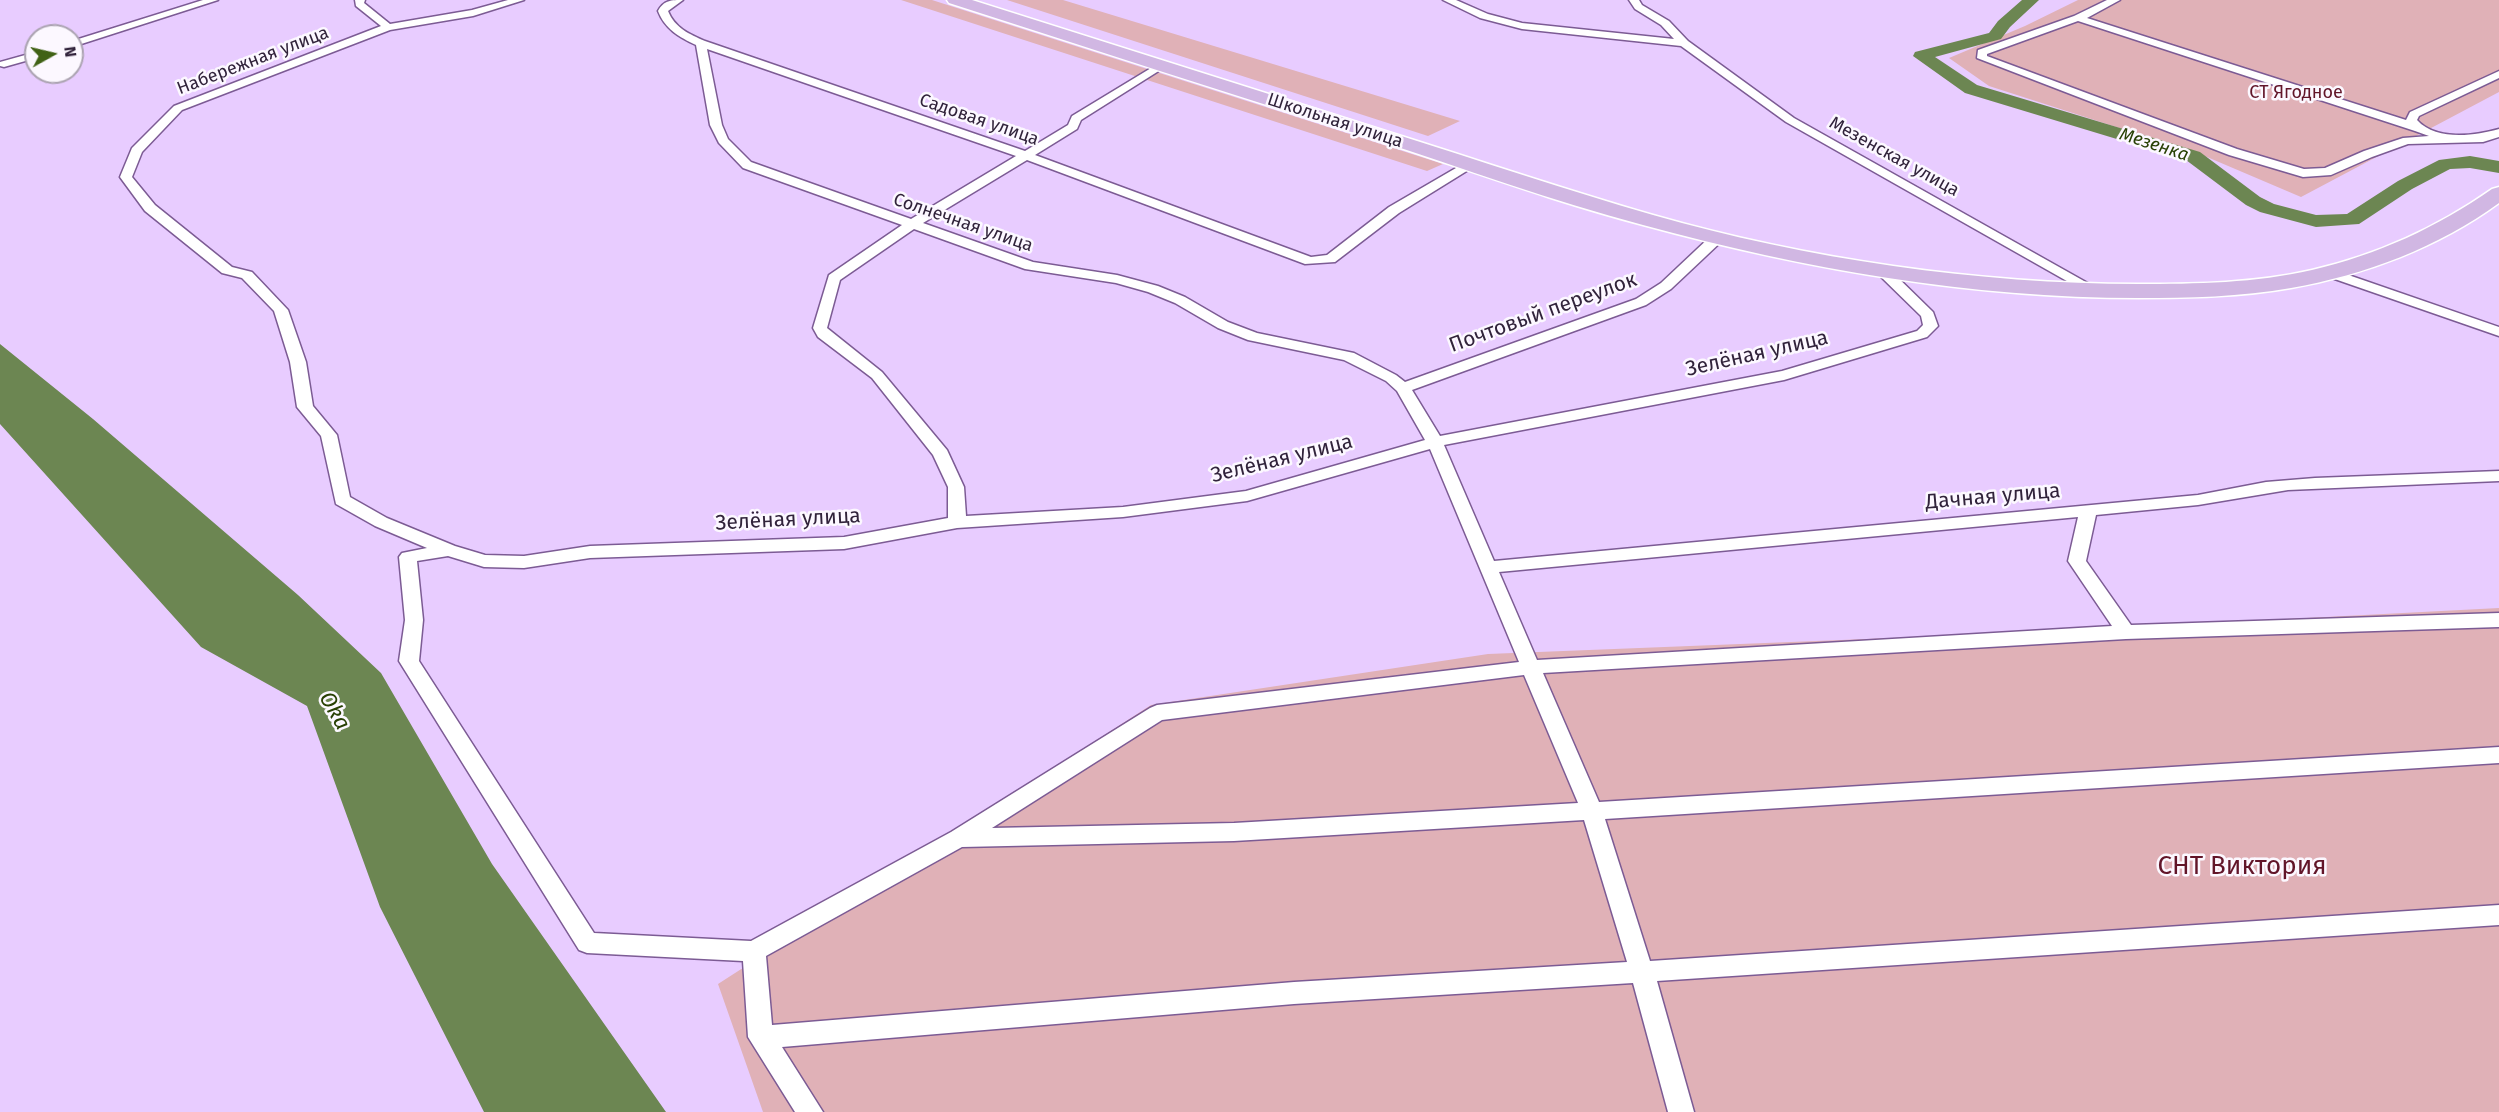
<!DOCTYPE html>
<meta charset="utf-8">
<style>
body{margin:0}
#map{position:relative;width:2499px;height:1112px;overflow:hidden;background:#e8ccff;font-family:"Fira Sans",sans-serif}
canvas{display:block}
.north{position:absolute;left:24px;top:24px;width:60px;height:60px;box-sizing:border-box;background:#fcf8ff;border:2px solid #aba3b1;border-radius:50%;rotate:82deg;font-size:16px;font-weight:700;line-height:24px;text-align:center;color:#31233b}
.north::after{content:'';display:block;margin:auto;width:21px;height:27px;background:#416216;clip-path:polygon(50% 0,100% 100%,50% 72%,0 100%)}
</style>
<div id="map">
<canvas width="2499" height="1112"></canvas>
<div class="north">N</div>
</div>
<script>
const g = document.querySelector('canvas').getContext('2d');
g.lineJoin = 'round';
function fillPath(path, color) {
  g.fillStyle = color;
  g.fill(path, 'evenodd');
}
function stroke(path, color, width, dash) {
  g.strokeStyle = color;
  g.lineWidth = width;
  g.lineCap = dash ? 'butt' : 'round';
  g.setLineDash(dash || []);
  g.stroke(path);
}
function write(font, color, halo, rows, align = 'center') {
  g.font = font + ' "Fira Sans",sans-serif';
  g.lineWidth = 5;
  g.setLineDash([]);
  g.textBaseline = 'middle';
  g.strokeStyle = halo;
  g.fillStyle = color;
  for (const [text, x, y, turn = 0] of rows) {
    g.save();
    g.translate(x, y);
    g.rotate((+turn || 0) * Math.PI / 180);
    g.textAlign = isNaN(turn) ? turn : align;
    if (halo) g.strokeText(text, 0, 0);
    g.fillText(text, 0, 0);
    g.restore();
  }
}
const green = new Path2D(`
 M 901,0 L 932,0 L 1443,164 L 1427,171 Z
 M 1007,0 L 1063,0 L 1460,121 L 1428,136 Z
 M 2078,0 L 2499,0 L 2499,92 L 2301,197 L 2200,154 L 1989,86 L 1949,58 L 2025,26 Z
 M 2499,608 L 2499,1112 L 763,1112 L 718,984 L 1151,705 L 1488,654 L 2018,633 Z`);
const water = new Path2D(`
 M 0,344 L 93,419 L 298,595 L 381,673 L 492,864 L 666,1112 L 484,1112 L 380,907 L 307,706 L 201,647 L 0,424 Z`);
const river = new Path2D(`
 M 2022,0 L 2039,0 L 2010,27 L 2001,39 L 1935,57 L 1977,85 L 2200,152 L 2260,197 L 2274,204 L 2316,215 L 2347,214 L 2398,181 L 2439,160 L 2470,156 L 2499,161 L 2499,173 L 2470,168 L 2450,169 L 2412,189 L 2359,224 L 2316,227 L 2260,212 L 2246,205 L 2186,160 L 1965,93 L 1913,56 L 1915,52 L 1989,33 L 1998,21 Z`);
const street = new Path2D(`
 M 203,0 L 218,0 L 72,47 L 72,41 Z
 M 355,0 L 365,0 L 364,3 L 390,24 L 472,10 L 508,0 L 524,0 L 473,16 L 390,30 L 182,110 L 142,152 L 132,177 L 155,205 L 232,267 L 252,272 L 288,310 L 306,362 L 313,406 L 337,435 L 350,497 L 387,518 L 455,546 L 485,555 L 524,556 L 590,546 L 844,537 L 948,518 L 948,487 L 933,455 L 872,378 L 818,337 L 813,328 L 829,275 L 902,225 L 743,168 L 719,143 L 710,125 L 696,45 C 679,37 665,29 658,11 C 664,0 671,0 683,0 L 668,11 C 675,28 689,34 705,41 L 1025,151 L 1068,125 L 1072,116 L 1161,62 L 1165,63 L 1165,67 L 1081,120 L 1077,129 L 1035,155 L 1311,257 L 1327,255 L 1389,207 L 1468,161 L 1472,160 L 1478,164 L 1399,213 L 1335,262 L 1305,264 L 1027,160 L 923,223 L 1033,262 L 1117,275 L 1158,286 L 1185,297 L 1228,322 L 1257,333 L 1354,353 L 1396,375 L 1405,382 L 1636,299 L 1661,283 L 1712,235 L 1722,235 L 1724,238 L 1722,241 L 1671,289 L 1646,305 L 1412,390 L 1440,436 L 1782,371 L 1917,331 L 1923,325 L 1921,316 L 1878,274 L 1876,271 L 1878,268 L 1888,268 L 1933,312 L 1938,326 L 1927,337 L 1784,380 L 1444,445 L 1494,561 L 2198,495 L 2266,482 L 2315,478 L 2499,471 L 2499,481 L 2288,490 L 2198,505 L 2096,515 L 2086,561 L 2131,625 L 2499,613 L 2499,627 L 2126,639 L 1543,673 L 1599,802 L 2499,747 L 2499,763 L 1605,819 L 1650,961 L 2499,905 L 2499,925 L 1657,981 L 1694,1112 L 1668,1112 L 1633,983 L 1294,1004 L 782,1047 L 823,1112 L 795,1112 L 748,1037 L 743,961 L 587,953 L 579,950 L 399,661 L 405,620 L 399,557 L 402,553 L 427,548 L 375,526 L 336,504 L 321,436 L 297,407 L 290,362 L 274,311 L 242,278 L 222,273 L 145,211 L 120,177 L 132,148 L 174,106 L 381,26 L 356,6 ZM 707,49 L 1016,156 L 911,219 L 751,162 L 728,139 L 722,125 ZM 914,229 L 1025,269 L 1116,283 L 1148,292 L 1175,303 L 1218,328 L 1248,340 L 1344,360 L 1386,381 L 1397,391 L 1425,440 L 1246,491 L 1123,507 L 966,516 L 964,487 L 947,450 L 882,372 L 827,328 L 840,280 ZM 1430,449 L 1519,662 L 1157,705 L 1150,708 L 951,832 L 751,941 L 594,933 L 419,661 L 423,620 L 417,561 L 448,556 L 484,567 L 524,568 L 590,558 L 844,549 L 957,528 L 1123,517 L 1247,501 ZM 2078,517 L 2068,561 L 2112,626 L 1537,660 L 1499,572 ZM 1524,675 L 1578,803 L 1234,823 L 992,828 L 1162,720 ZM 1584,820 L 1627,962 L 1294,982 L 772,1025 L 766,956 L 962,847 L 1234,841 Z
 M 1443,0 L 1456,0 L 1488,14 L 1522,23 L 1674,39 L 1661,25 L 1635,9 L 1629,0 L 1639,0 L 1642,5 L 1669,21 L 1688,41 L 1794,118 L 2100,290 L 2093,294 L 2088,293 L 1786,122 L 1681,46 L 1522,29 L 1480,18 Z
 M 2107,0 L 2120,0 L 2087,18 L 2406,120 L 2410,112 L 2499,71 L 2499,78 L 2419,116 L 2417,120 C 2436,141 2474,136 2499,129 L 2499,137 L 2483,142 L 2408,144 L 2372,157 L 2331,175 L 2303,177 L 2229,155 L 1977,58 L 1978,50 L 2074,16 ZM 2078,21 L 2415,131 L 2429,136 L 2403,138 L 2364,151 L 2325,168 L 2304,169 L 2237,149 L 1987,56 L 1987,54 Z
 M 36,52 L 36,58 L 4,67 L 0,66 L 0,62 Z
 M 2331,269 L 2499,327 L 2499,336 L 2326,276 L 2324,273 Z`);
const primary = new Path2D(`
 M 947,0 L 972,0 C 1113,45 1254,89 1395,134 C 1481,161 1566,190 1653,215 C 1806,259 1979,284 2138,284 C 2196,284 2256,283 2312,270 C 2377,255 2438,227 2492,189 L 2499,187 L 2499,203 C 2439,247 2365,275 2291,288 C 2241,297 2189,298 2138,298 C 1971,298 1804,269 1643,225 C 1552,201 1463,168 1373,139 C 1232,94 1091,49 949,3 Z`);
const farStreetnames = [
 ["Набережная улица",253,61,-21],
 ["Садовая улица",979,120,19],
 ["Школьная улица",1335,121,18],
 ["Мезенская улица",1894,157,29],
 ["Солнечная улица",963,223,19]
];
const farParknames = [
 ["СТ Ягодное",2296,93]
];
const farWaternames = [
 ["Мезенка",2154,145,18]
];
const streetNames = [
 ["Почтовый переулок",1543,313,-20],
 ["Зелёная улица",1757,354,-13],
 ["Зелёная улица",1282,459,-14],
 ["Дачная улица",1993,497,-5],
 ["Зелёная улица",788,520,-3]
];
const waterNames = [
 ["Oka",334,711,60]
];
const nearParknames = [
 ["СНТ Виктория",2242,867]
];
fillPath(green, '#e0b1b7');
fillPath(water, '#6c8652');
fillPath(river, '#6c8652');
stroke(street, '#7c5b94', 3);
stroke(primary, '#fff', 3);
fillPath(street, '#fff');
fillPath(primary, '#d1b7e3');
write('18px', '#31233b', '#fcf8ff', farStreetnames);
write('18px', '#621529', '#fcf8ff', farParknames);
write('italic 18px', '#284004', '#fcf8ff', farWaternames);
write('21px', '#31233b', '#fcf8ff', streetNames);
write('italic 22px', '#284004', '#fcf8ff', waterNames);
write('26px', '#621529', '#fcf8ff', nearParknames);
</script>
